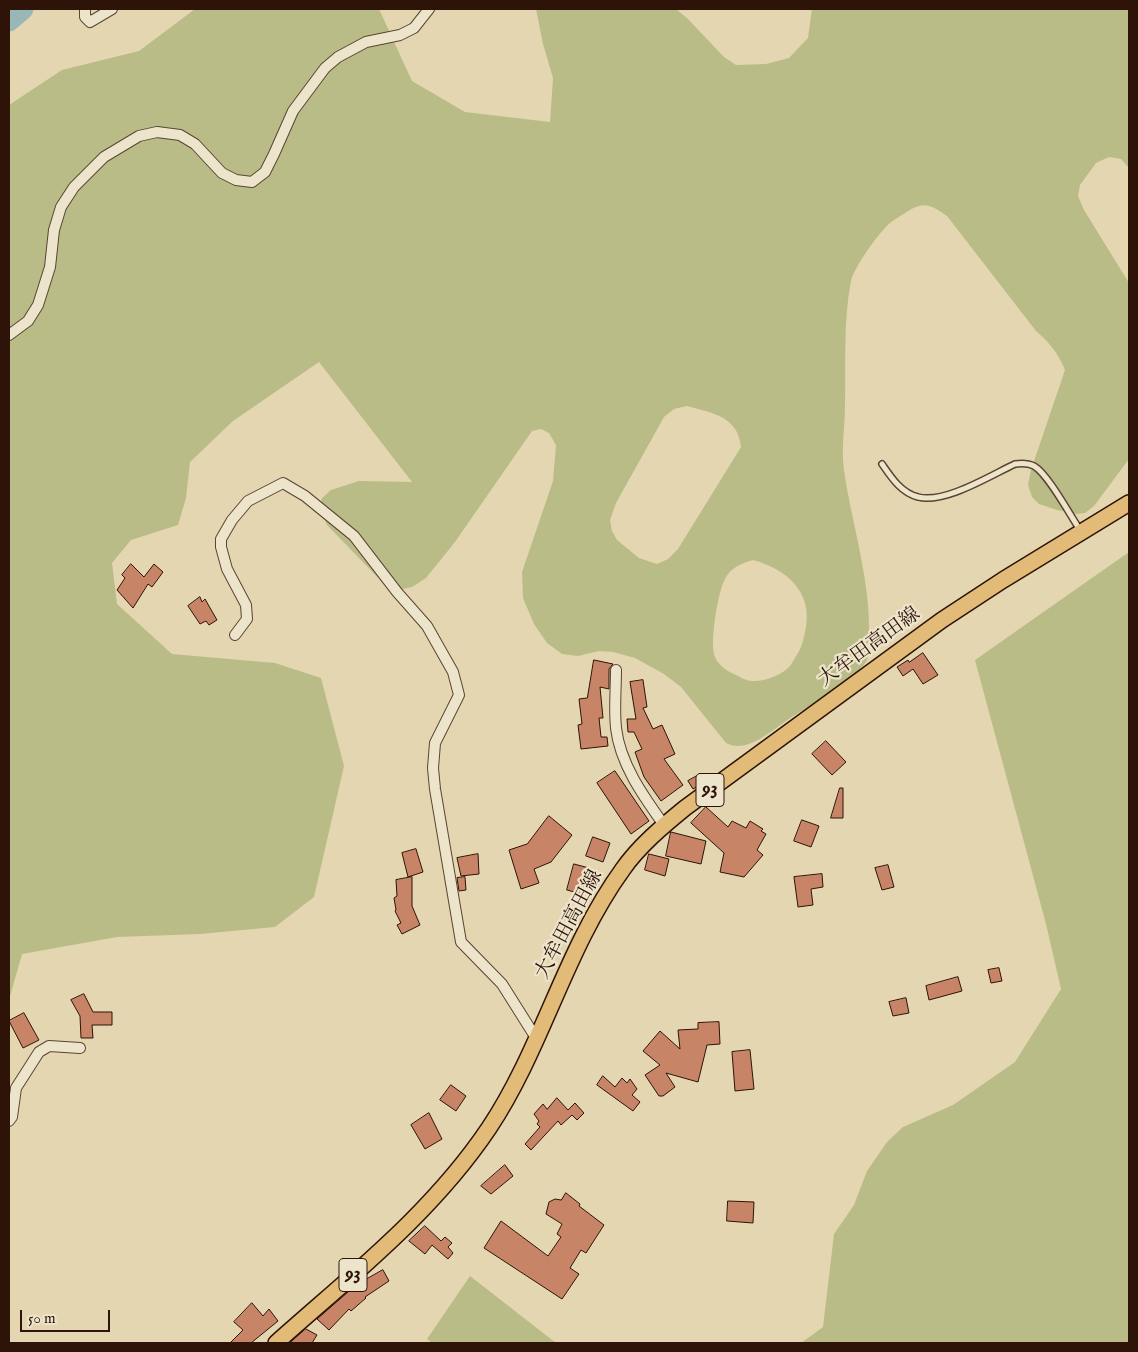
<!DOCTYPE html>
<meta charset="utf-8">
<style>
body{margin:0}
#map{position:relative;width:1138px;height:1352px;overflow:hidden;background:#e4d6b1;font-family:"IM FELL English",serif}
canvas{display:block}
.frame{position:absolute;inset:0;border:10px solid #2d1308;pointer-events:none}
.scale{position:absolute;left:20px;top:1310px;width:90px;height:22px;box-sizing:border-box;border:2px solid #2d1308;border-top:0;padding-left:6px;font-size:15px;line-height:18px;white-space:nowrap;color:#2d1308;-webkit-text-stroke:4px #ede4cc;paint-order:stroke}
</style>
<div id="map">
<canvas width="1138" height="1352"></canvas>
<div class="frame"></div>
<div class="scale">50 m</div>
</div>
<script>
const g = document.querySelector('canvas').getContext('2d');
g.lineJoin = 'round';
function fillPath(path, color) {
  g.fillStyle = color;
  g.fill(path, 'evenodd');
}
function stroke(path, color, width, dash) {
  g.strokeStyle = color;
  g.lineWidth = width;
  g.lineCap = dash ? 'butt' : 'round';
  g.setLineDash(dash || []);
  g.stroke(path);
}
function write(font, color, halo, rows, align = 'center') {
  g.font = font + ' "IM FELL English","Noto Serif JP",serif';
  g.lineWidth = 4.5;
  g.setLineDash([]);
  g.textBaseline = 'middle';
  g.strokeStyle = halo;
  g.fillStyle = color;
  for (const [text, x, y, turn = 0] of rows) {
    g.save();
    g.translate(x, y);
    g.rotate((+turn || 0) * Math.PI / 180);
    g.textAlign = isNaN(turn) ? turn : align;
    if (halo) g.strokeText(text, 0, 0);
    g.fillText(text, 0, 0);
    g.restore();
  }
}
const green = new Path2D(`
 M 195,9 L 379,9 L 412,81 L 465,112 L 550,122 L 553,78 L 543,44 L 536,9 L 676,9 L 688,19 L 724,57 L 736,65 L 766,64 L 789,58 L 808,38 L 812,9 L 1129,9 L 1129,168 L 1121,159 L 1109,157 L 1096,163 L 1080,185 L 1078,196 L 1084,210 L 1129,283 L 1129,459 L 1094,506 L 1085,513 L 1077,514 L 1057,510 L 1039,504 L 1032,497 L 1028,485 L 1031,470 L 1065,370 C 1058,353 1050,343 1036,331 L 947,216 C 922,197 917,206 894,220 C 882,227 854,267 851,281 C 843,322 846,365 845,406 C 845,426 841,449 844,470 C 852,526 871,580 869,638 C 868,644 869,651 868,657 C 865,674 802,710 786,721 C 770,732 746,754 726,743 L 681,687 L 664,674 L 635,658 L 613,652 L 599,651 L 578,656 L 562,654 L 547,643 L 534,624 L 523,598 L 522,572 L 553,481 L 556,445 L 549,433 L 541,429 L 532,431 L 455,542 L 426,578 L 412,587 L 403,589 L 386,586 L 327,525 L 319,508 L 322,498 L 331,490 L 359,481 L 412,482 L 319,362 L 233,421 L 190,462 L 186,498 L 178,525 L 131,540 L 112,563 L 117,604 L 172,654 L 275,663 L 321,678 L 344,766 L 314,897 L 275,927 L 200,934 L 117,937 L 22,954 L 9,1000 L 9,105 L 62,70 L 139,51 ZM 687,406 C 712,413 738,416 741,447 L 678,549 L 668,559 L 657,564 L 639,558 L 617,540 L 612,531 L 610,520 L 616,503 L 664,417 L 674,409 ZM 753,560 C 786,569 812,591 806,627 C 804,637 803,644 798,653 C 795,657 793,662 790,666 C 782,675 764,682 752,681 C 746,681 740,677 734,674 C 727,671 718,665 715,657 C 709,645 718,591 725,579 C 730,568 742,563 753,560 Z
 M 1129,552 L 1129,1343 L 801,1343 L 823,1327 L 834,1234 L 854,1205 L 867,1171 L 887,1142 L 903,1127 L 953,1105 L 1015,1062 L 1061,989 L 1046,924 L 975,660 Z
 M 470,1276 L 556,1343 L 432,1343 L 427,1339 Z`);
const river = new Path2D(`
 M 9,21 L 23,9`);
const building = new Path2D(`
 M 131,564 L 144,577 L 154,564 L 163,572 L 152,587 L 148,584 L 133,608 L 117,590 L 125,578 L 122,575 Z
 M 200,597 L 202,602 L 205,599 L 217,620 L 209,625 L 206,621 L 200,624 L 188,606 Z
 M 923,653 L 938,675 L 923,684 L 913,669 L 903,676 L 897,667 L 908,660 L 909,662 Z
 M 594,660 L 613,664 L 609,669 L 609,689 L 600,687 L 603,718 L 599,718 L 601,737 L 607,737 L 608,746 L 581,749 L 578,725 L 582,724 L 579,699 L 587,698 Z
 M 643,680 L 647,707 L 643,708 L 653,729 L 662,725 L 675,754 L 664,759 L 683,785 L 661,801 L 644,777 L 635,752 L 642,749 L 634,732 L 628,732 L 627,719 L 636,719 L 630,682 Z
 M 826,741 L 846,762 L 832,775 L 812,754 Z
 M 615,771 L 649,821 L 631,834 L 597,783 Z
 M 697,776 L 702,784 L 693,789 L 688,781 Z
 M 840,788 L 843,788 L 843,818 L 831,818 Z
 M 706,807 L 728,827 L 732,821 L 746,828 L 750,821 L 763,829 L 761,831 L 766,834 L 757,850 L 763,855 L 744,877 L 720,872 L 724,853 L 691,823 Z
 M 549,816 L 572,835 L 551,862 L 534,869 L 539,883 L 521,889 L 509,850 L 527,844 Z
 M 802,820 L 819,826 L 811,847 L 794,841 Z
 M 671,832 L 706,841 L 701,864 L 666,856 Z
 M 593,837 L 610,843 L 603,862 L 586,856 Z
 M 416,849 L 423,872 L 408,877 L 402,853 Z
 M 478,854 L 479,874 L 461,876 L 457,858 Z
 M 649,854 L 669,859 L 665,876 L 645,870 Z
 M 574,864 L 589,868 L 582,894 L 567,890 Z
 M 888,865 L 894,887 L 882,890 L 875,868 Z
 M 822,874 L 823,887 L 811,889 L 813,905 L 798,907 L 794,877 Z
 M 412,877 L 412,906 L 420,925 L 402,934 L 397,925 L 401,923 L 395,911 L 396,910 L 394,898 L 397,896 L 396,880 Z
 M 465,877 L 466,890 L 459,891 L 457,878 Z
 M 999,968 L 1002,981 L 991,983 L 988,970 Z
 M 958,977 L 962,991 L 929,1000 L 926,986 Z
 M 84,994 L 93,1012 L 112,1012 L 112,1025 L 92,1025 L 93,1038 L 81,1038 L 80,1016 L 71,1000 Z
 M 906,998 L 909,1013 L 893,1016 L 889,1002 Z
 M 24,1013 L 39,1040 L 23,1048 L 9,1021 Z
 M 719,1022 L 720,1044 L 707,1045 L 698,1082 L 666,1073 L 675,1087 L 663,1096 L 659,1096 L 645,1075 L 660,1065 L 643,1051 L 660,1031 L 680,1049 L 678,1030 L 698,1029 L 698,1023 Z
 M 750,1050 L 754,1089 L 735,1091 L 732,1052 Z
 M 603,1076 L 615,1087 L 622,1078 L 627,1083 L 630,1079 L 637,1089 L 632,1095 L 640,1102 L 633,1111 L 597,1085 Z
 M 451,1085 L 466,1096 L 456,1111 L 440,1100 Z
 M 557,1098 L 568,1110 L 575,1103 L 584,1113 L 577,1120 L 572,1115 L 561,1125 L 558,1121 L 531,1150 L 525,1144 L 540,1127 L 537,1124 L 539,1121 L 534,1114 L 543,1104 L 547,1109 Z
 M 429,1113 L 442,1139 L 425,1149 L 411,1125 Z
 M 505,1165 L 513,1176 L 491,1194 L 481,1186 Z
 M 566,1193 L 580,1204 L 579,1206 L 604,1225 L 586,1253 L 581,1250 L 570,1268 L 579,1274 L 562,1299 L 484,1248 L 501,1221 L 548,1256 L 561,1237 L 557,1234 L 562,1224 L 546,1214 L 549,1202 L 555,1199 L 561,1200 Z
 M 728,1201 L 754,1202 L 753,1223 L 727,1221 Z
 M 425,1226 L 441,1241 L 445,1237 L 452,1243 L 448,1247 L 453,1253 L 448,1259 L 432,1245 L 425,1254 L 409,1241 Z
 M 383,1270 L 389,1281 L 365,1297 L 366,1298 L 351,1311 L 349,1309 L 329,1330 L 317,1319 L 356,1285 Z
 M 252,1303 L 263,1316 L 269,1309 L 278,1321 L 251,1343 L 230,1343 L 243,1330 L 234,1322 Z
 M 306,1329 L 317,1335 L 312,1343 L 290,1343 Z`);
const lane = new Path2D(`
 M 882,464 C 891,477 901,493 918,497 C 945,504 991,475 1015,464 C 1022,463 1028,463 1034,466 C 1048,474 1070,515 1080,530`);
const street = new Path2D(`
 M 85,9 L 85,17 L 90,22 L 112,9
 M 9,335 L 28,321 L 38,305 L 50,267 L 54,230 L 61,207 L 74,187 L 104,157 L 139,136 L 157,132 L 180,135 L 195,144 L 222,173 L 236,180 L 252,182 L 265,172 L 274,154 L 293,111 L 325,68 L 338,57 L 366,42 L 400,35 L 414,28 L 429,9
 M 235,635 L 247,619 L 246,605 L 227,569 L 221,547 L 221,539 L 232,520 L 248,501 L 283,483 L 305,496 L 354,536 L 397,592 L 427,626 L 453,672 L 459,695 L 435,743 L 433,768 L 435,789 L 461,942 L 502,984 L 536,1038
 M 616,670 C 616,689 614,709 616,728 C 620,764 644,797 664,825
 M 9,1121 L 12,1117 L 16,1088 L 39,1052 L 49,1046 L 80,1048`);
const primary = new Path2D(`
 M 276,1343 C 351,1276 432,1213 489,1128 C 543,1047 565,949 623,869 C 639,846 663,826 685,808 L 942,620 L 1003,580 L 1129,503`);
const shields = [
 [710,790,28],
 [353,1275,28]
];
const shieldNames = [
 ["93",710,790],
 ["93",353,1275]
];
const streetNames = [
 ["大牟田高田線",870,648,-36],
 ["大牟田高田線",570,925,-62]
];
fillPath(green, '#babc88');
stroke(river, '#99b7b6', 21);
fillPath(building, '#c88466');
stroke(building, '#2d1308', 1);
stroke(lane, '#5b4432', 8);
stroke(street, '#5b4432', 12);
stroke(primary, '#2d1308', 18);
stroke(lane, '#ede4cc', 5);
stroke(street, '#ede4cc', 10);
stroke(primary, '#e2bb78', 15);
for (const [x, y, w] of shields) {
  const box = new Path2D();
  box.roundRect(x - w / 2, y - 16.5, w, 33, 4);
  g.fillStyle = '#ede4cc';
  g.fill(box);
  stroke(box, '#2d1308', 1);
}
write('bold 19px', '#2d1308', null, shieldNames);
write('20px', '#2d1308', '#ede4cc', streetNames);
</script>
